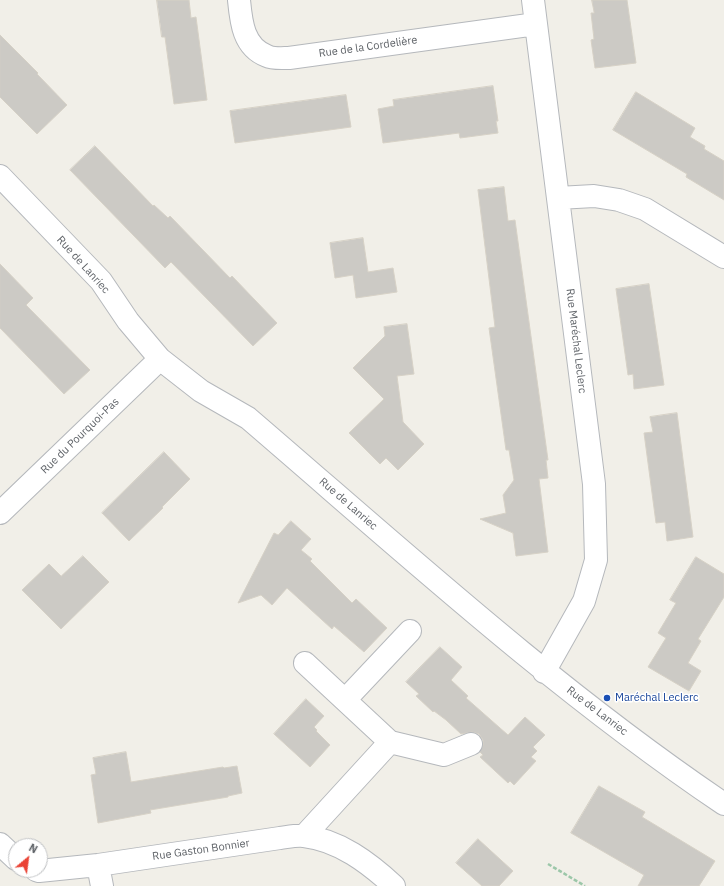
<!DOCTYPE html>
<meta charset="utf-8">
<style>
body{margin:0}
#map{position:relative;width:724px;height:886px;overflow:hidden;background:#f1efe8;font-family:"IBM Plex Sans",sans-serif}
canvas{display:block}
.north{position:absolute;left:8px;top:838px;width:40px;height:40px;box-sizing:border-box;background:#fff;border:1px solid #bfc1c3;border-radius:50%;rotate:29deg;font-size:11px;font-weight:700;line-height:16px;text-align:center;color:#5f6368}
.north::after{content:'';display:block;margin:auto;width:14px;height:18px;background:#ea4335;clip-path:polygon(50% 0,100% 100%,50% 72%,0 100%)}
</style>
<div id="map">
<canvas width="724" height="886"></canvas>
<div class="north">N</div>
</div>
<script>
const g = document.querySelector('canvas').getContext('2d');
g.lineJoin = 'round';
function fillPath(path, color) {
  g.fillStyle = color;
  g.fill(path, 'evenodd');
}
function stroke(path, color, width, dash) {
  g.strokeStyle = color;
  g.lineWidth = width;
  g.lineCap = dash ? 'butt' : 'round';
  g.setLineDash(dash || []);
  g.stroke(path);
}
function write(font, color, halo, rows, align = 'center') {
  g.font = font + ' "IBM Plex Sans",sans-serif';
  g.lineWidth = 3;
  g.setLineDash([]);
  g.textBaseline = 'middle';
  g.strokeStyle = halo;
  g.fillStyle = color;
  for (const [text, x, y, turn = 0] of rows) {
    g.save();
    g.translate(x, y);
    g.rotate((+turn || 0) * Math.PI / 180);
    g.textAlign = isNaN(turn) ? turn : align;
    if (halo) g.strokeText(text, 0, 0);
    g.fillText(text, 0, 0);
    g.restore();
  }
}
const building = new Path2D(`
 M 157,0 L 189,0 L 191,18 L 196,17 L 207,100 L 174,104 L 165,37 L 162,37 Z
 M 592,0 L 627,0 L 636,63 L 595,68 L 591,40 L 594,39 L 591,13 L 594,13 Z
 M 0,35 L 38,73 L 37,74 L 67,105 L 37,134 L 0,97 Z
 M 493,86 L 498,121 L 496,121 L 498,133 L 460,138 L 459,133 L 383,143 L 378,109 L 394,106 L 393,100 Z
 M 636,92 L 695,128 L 690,137 L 705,146 L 704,149 L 724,161 L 724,200 L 686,177 L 687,174 L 613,130 Z
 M 346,95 L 351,127 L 235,143 L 230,111 Z
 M 95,146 L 153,206 L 154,205 L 168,218 L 170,216 L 230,278 L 232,276 L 277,323 L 253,346 L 171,262 L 165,268 L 70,170 Z
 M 504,187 L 508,221 L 515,220 L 548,460 L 546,460 L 548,478 L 539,479 L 548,552 L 516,556 L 513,533 L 480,519 L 506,513 L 503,495 L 514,480 L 509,450 L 506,450 L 489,328 L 495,327 L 478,190 Z
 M 363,238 L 368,272 L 393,268 L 397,292 L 356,298 L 353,275 L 335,278 L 330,243 Z
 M 0,264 L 33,298 L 26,305 L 90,370 L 64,394 L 0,328 Z
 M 649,284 L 664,385 L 634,389 L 633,374 L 628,375 L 616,289 Z
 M 407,324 L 414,374 L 397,376 L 403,422 L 424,444 L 398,470 L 386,458 L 380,464 L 349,433 L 384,399 L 353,368 L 385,336 L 384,327 Z
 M 677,413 L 693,537 L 667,541 L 665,522 L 656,523 L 644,433 L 653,432 L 650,417 Z
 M 164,452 L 190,479 L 162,507 L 163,508 L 129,541 L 102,513 Z
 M 291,521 L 311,539 L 301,550 L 312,559 L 310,561 L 352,603 L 356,599 L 387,628 L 364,652 L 334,626 L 332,629 L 287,588 L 272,605 L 261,595 L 238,603 L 274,533 L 278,535 Z
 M 83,556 L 109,582 L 61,629 L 22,590 L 49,564 L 61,576 Z
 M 696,557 L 724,574 L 724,597 L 698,639 L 701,641 L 688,663 L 701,671 L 689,691 L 648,667 L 666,638 L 658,633 L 676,603 L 670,600 Z
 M 440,647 L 462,667 L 451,680 L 468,696 L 466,698 L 508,735 L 525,717 L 545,735 L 533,747 L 537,751 L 531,757 L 536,761 L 514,785 L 510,781 L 508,783 L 480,757 L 483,755 L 480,752 L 483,745 L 483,740 L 479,734 L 472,732 L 461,734 L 446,720 L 434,711 L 433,712 L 416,696 L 419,694 L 406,682 Z
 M 306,699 L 324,716 L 314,727 L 317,730 L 316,731 L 330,745 L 310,767 L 274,734 Z
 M 126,752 L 131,782 L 223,767 L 224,768 L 237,766 L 242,793 L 228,796 L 228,797 L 150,810 L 151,813 L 98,823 L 91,775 L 96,774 L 93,758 Z
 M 599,786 L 645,812 L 642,817 L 715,861 L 699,886 L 638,886 L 644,875 L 571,833 Z
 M 478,839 L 513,871 L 499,886 L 482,886 L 456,863 Z`);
const path = new Path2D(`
 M 548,864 L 585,886`);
const minor = new Path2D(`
 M 239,0 C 241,21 243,47 267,56 C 273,59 282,58 289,58 L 536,24
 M 533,0 L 594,484 L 596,560 L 584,601 L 544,672
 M 0,176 L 101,281 L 128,321 L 160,359 L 201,391 L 248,418 C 403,551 555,690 724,804
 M 558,198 L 594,196 L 619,200 L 645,209 L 724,257
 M 0,513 L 160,359
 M 305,663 L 390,742 L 444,755 L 471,744
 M 345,700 L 410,631
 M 304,836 L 390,742
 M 0,844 L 16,859
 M 98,865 L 102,886
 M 36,870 L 39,871 L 98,865 L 280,838 C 288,837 297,835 304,836 C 339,840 369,863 394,886`);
const markers = [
 [607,698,4,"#1a4fb4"]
];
const streetNames = [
 ["Rue de la Cordelière",368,47,-8],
 ["Rue de Lanriec",83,265,48],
 ["Rue Maréchal Leclerc",576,341,83],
 ["Rue du Pourquoi-Pas",80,436,-44],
 ["Rue de Lanriec",348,504,41],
 ["Rue de Lanriec",597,711,37],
 ["Rue Gaston Bonnier",201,850,-8]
];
const transitNames = [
 ["Maréchal Leclerc",615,698]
];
fillPath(building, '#cccac5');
stroke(building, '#d6d1c6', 1);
stroke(minor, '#b5b8bc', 24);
stroke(path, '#9cc7a9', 2.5, [4, 2]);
stroke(minor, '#fff', 22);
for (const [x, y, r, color] of markers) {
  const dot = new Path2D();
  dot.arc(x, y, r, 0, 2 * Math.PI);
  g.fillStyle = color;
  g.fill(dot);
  stroke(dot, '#fff', 1.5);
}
write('11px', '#5f6368', '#fff', streetNames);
write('11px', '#164399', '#fff', transitNames, 'left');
</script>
